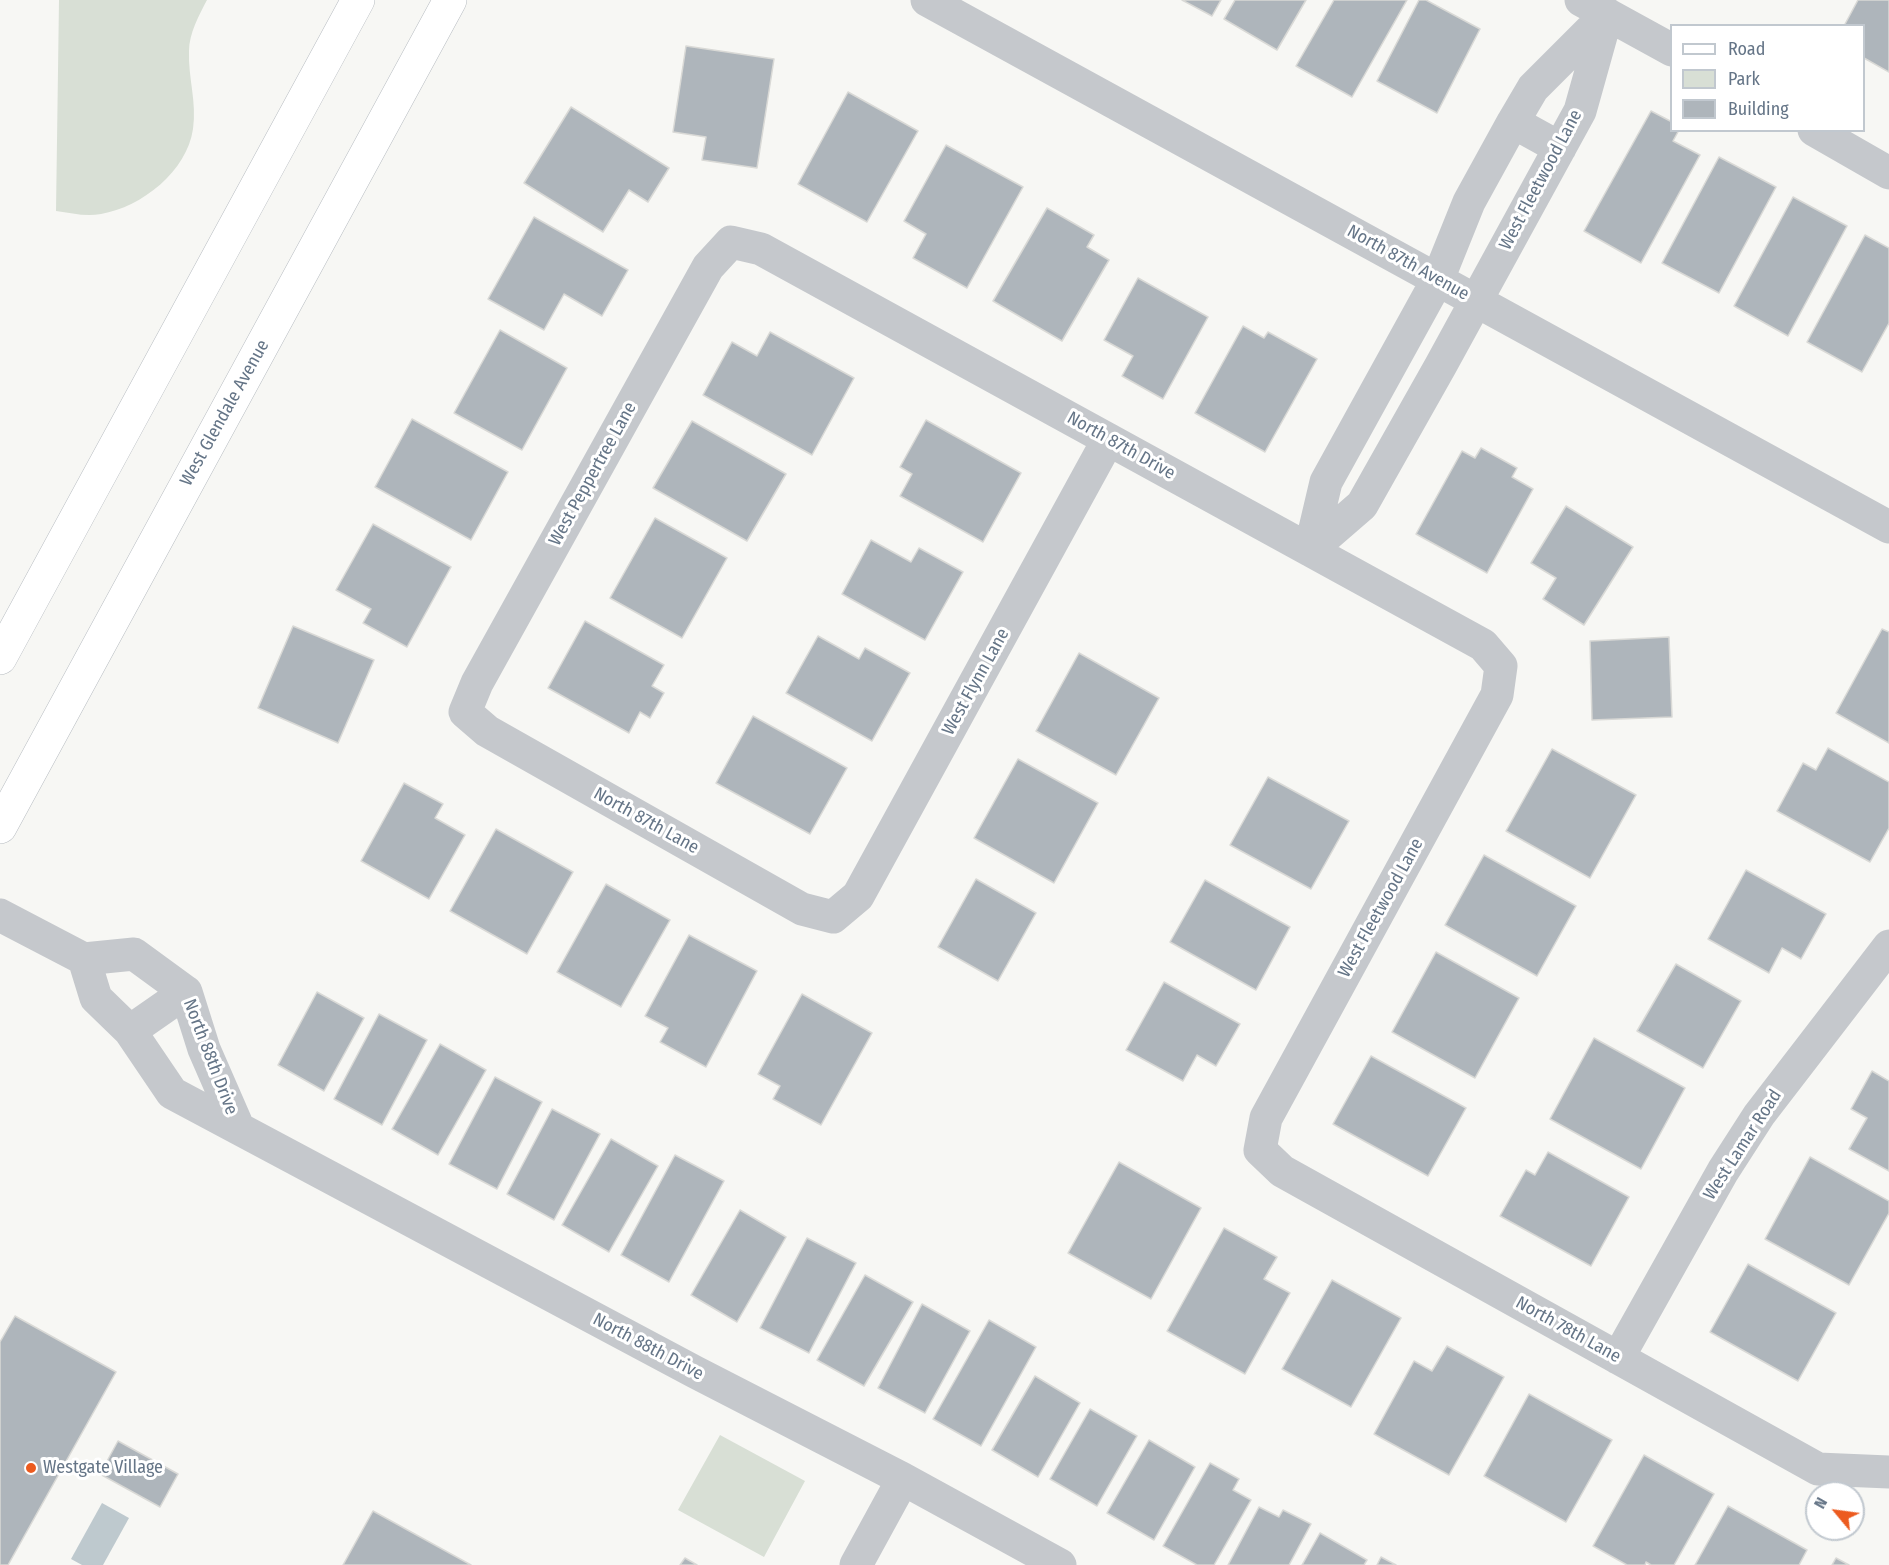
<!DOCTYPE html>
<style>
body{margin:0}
#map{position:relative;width:1889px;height:1565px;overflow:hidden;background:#f7f7f4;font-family:"Fira Sans Condensed",sans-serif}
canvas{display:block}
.legend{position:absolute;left:1670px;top:24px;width:195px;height:108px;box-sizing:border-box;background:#fff;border:2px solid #c1c8cf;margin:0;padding:8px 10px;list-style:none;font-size:18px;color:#657587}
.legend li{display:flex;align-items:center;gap:12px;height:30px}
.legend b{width:30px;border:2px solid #c1c8cf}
.north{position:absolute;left:1805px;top:1481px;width:60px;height:60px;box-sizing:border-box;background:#fff;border:2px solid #c1c8cf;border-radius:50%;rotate:299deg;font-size:16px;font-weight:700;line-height:24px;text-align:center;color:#657587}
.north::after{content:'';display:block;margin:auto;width:21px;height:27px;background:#ec5b1f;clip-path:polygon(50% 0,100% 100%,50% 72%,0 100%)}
</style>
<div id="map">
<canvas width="1889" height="1565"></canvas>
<ul class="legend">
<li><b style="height:8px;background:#fff"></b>Road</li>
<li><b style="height:16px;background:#d8dfd5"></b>Park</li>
<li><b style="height:16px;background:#aeb5bb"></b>Building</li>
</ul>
<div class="north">N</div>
</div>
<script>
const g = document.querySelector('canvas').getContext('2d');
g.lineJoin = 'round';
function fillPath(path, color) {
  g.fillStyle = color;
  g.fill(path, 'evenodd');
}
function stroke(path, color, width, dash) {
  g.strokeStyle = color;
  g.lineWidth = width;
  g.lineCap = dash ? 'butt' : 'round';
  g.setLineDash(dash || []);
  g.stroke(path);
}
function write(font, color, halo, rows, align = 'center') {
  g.font = font + ' "Fira Sans Condensed",sans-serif';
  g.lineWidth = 6;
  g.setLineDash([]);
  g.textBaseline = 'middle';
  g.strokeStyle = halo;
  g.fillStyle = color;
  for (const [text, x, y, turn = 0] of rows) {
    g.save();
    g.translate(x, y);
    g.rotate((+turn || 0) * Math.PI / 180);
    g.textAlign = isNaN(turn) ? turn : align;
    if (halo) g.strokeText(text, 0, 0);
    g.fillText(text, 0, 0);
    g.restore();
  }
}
const green = new Path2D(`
 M 59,0 L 207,0 C 199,15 189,34 189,51 C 188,78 197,102 193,129 C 187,171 142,207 101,214 C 86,217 71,213 56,211 Z
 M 720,1435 L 805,1481 L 764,1557 L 678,1510 Z`);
const water = new Path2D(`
 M 102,1503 L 129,1518 L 103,1565 L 82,1565 L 71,1559 Z`);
const building = new Path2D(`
 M 1182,0 L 1221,0 L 1212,16 Z
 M 1235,0 L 1306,0 L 1277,50 L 1224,19 Z
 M 1334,0 L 1407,0 L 1352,97 L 1296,66 Z
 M 1419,0 L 1426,0 L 1480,29 L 1437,113 L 1377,81 Z
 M 1858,0 L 1889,0 L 1889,72 L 1864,58 L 1864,26 L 1844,26 Z
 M 686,46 L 774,59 L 757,168 L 702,160 L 706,137 L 673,132 Z
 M 848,92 L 918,131 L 867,222 L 798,184 Z
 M 571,107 L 669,168 L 648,202 L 629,190 L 603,232 L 524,183 Z
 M 1651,111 L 1672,122 L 1672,130 L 1679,130 L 1673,141 L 1700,155 L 1641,263 L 1584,231 Z
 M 946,145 L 1023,187 L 967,288 L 913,258 L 926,234 L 904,221 Z
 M 1719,157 L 1776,187 L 1719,293 L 1662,263 Z
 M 1793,197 L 1847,226 L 1788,336 L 1734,306 Z
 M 1047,208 L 1094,235 L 1087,247 L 1109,260 L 1062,341 L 993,301 Z
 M 534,217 L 628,270 L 602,316 L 564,294 L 544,330 L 488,299 Z
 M 1865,235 L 1889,248 L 1889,323 L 1862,372 L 1807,342 Z
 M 1138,278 L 1208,317 L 1163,399 L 1122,376 L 1133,356 L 1104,340 Z
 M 1243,326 L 1264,338 L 1268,332 L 1317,359 L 1265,452 L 1195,413 Z
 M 500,330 L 567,368 L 522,450 L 454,413 Z
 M 770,332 L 854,378 L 812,455 L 703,395 L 732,342 L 757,356 Z
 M 412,419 L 508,472 L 471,540 L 375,487 Z
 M 926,420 L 1021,473 L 983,542 L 900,496 L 912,474 L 900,467 Z
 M 692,421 L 786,474 L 747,541 L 653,488 Z
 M 1481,448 L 1517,468 L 1512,477 L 1533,489 L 1487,573 L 1416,534 L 1462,451 L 1475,458 Z
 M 1566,506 L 1633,547 L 1584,625 L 1543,599 L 1556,578 L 1531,563 Z
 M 655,518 L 727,558 L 682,638 L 610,598 Z
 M 373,524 L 451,567 L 407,647 L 363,623 L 371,609 L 336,590 Z
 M 871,540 L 911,562 L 919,548 L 963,572 L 925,640 L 842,594 Z
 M 585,621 L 664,665 L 652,686 L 664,693 L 650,718 L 640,712 L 629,733 L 548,688 Z
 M 293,626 L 374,660 L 338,743 L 258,708 Z
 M 1882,629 L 1889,632 L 1889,743 L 1836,713 Z
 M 818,636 L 859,659 L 865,648 L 910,673 L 872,741 L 786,693 Z
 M 1669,637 L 1672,717 L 1592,720 L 1590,641 Z
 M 1079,653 L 1159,698 L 1116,775 L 1036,731 Z
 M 753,716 L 847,768 L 810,834 L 716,783 Z
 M 1828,748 L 1889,782 L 1889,828 L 1870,862 L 1777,811 L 1803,763 L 1816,770 Z
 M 1552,749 L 1636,795 L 1590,878 L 1506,831 Z
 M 1018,759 L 1098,803 L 1054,883 L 974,838 Z
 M 1268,777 L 1349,821 L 1311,889 L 1230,845 Z
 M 404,783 L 443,804 L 435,818 L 465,835 L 429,899 L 361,861 Z
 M 496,829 L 573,872 L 527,954 L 450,911 Z
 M 1484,855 L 1576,906 L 1537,976 L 1445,925 Z
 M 1746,870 L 1826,914 L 1801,959 L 1782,948 L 1769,973 L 1708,939 Z
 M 976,879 L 1036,913 L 998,981 L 938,947 Z
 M 1205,880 L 1290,927 L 1256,990 L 1170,942 Z
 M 606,884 L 670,920 L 621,1007 L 557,972 Z
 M 689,935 L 757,971 L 706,1067 L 660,1042 L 668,1028 L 645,1016 Z
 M 1436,952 L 1519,998 L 1475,1078 L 1392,1032 Z
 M 1676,964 L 1741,1001 L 1703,1068 L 1637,1031 Z
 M 1164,982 L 1240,1024 L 1216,1066 L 1197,1055 L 1183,1081 L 1126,1050 Z
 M 317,992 L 364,1018 L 324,1091 L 278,1065 Z
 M 802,994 L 872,1033 L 821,1125 L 773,1099 L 780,1086 L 758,1074 Z
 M 379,1014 L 427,1040 L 382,1125 L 334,1099 Z
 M 1594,1038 L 1685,1088 L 1641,1169 L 1550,1119 Z
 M 440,1044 L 486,1070 L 438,1155 L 392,1129 Z
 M 1371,1056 L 1466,1108 L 1428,1176 L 1333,1124 Z
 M 1872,1071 L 1889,1081 L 1889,1171 L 1849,1149 L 1867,1118 L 1851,1109 Z
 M 495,1077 L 542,1102 L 497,1189 L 449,1164 Z
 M 552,1109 L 600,1134 L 554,1220 L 507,1194 Z
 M 611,1139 L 658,1166 L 609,1252 L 562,1225 Z
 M 1548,1152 L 1629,1197 L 1591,1266 L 1500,1216 L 1526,1170 L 1535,1175 Z
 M 675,1155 L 724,1181 L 669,1282 L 621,1255 Z
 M 1810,1157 L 1889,1201 L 1889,1213 L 1849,1285 L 1765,1239 Z
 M 1119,1162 L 1201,1208 L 1151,1299 L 1068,1253 Z
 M 740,1210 L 786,1237 L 737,1322 L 691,1295 Z
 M 1224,1228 L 1277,1257 L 1264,1279 L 1290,1293 L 1245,1374 L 1167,1331 Z
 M 807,1238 L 856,1263 L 809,1353 L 760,1328 Z
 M 1748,1264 L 1836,1313 L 1798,1381 L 1710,1332 Z
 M 865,1275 L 913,1302 L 864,1386 L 817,1360 Z
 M 1332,1280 L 1401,1318 L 1351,1407 L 1282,1369 Z
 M 922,1304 L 970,1331 L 925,1413 L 878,1388 Z
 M 15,1316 L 116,1372 L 8,1565 L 0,1565 L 0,1342 Z
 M 989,1320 L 1036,1347 L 981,1446 L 933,1419 Z
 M 1447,1346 L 1504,1377 L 1449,1475 L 1374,1434 L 1414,1361 L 1432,1371 Z
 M 1035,1376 L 1080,1403 L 1038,1477 L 992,1450 Z
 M 1529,1394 L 1612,1440 L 1566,1522 L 1484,1476 Z
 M 1090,1409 L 1137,1436 L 1097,1506 L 1050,1479 Z
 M 1149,1440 L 1195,1467 L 1154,1540 L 1107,1513 Z
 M 118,1441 L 178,1474 L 160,1507 L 100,1474 Z
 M 1644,1455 L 1714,1494 L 1674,1565 L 1651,1565 L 1646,1562 L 1645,1565 L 1627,1565 L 1593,1546 Z
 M 1210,1463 L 1239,1479 L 1233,1490 L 1251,1500 L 1214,1565 L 1197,1565 L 1163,1546 Z
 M 1728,1506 L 1807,1550 L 1799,1565 L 1695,1565 Z
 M 1259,1507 L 1279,1517 L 1283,1510 L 1311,1524 L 1289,1565 L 1228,1565 Z
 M 373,1511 L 471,1565 L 343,1565 Z
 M 1320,1533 L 1367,1560 L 1364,1565 L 1302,1565 Z
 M 1381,1557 L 1396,1565 L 1377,1565 Z
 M 685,1558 L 697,1565 L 680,1565 Z
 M 1836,1558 L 1849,1565 L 1832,1565 Z`);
const street = new Path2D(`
 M 927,0 L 1889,527
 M 1581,0 L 1672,50
 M 1513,122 L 1560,148
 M 1814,130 L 1889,173
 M 1108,440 L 858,896 L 833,917 L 802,909 L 487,731 L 465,712 L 477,683 L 708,267 L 731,242 L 761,249 L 1483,645 L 1501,666 L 1497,695 L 1266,1118 L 1260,1150 L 1282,1171 L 1818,1469 L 1889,1472
 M 1310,550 L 1326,482 L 1438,279 L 1469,202 L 1513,122 L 1533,88 L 1607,14
 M 1310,550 L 1362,505 L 1441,365 L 1580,111 L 1606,18
 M 0,915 L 84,959 L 134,954 L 186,992 L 204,1049 L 238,1127
 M 84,959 L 96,998 L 130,1031 L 172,1093 L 695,1372 L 903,1479 L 1060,1565
 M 130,1031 L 186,992
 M 1618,1358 L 1723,1171 L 1759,1115 L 1889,946
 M 856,1565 L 903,1479`);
const secondary = new Path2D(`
 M 0,658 L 358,0
 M 0,827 L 450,0`);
const markers = [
 [31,1468,6,"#ec5b1f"]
];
const streetNames = [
 ["West Fleetwood Lane",1541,180,-62],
 ["North 87th Avenue",1408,263,29],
 ["West Glendale Avenue",225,413,-61],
 ["North 87th Drive",1121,446,29],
 ["West Peppertree Lane",593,474,-61],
 ["West Flynn Lane",976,682,-61],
 ["North 87th Lane",646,821,29],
 ["West Fleetwood Lane",1381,908,-61],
 ["North 88th Drive",210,1057,69],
 ["West Lamar Road",1743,1145,-57],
 ["North 78th Lane",1568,1330,29],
 ["North 88th Drive",648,1347,28]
];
const poiNames = [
 ["Westgate Village",43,1468]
];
fillPath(green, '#d8dfd5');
fillPath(water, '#bec9ce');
fillPath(building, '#aeb5bb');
stroke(building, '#d9d9d6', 1.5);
stroke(secondary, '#b7bcc1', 34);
stroke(street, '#c5c8cc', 33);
stroke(secondary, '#fff', 33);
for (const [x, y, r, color] of markers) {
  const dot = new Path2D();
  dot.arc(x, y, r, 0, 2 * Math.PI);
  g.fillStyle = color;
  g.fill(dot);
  stroke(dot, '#fff', 2);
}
write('18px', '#657587', '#fff', streetNames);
write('18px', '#657587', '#fff', poiNames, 'left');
</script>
